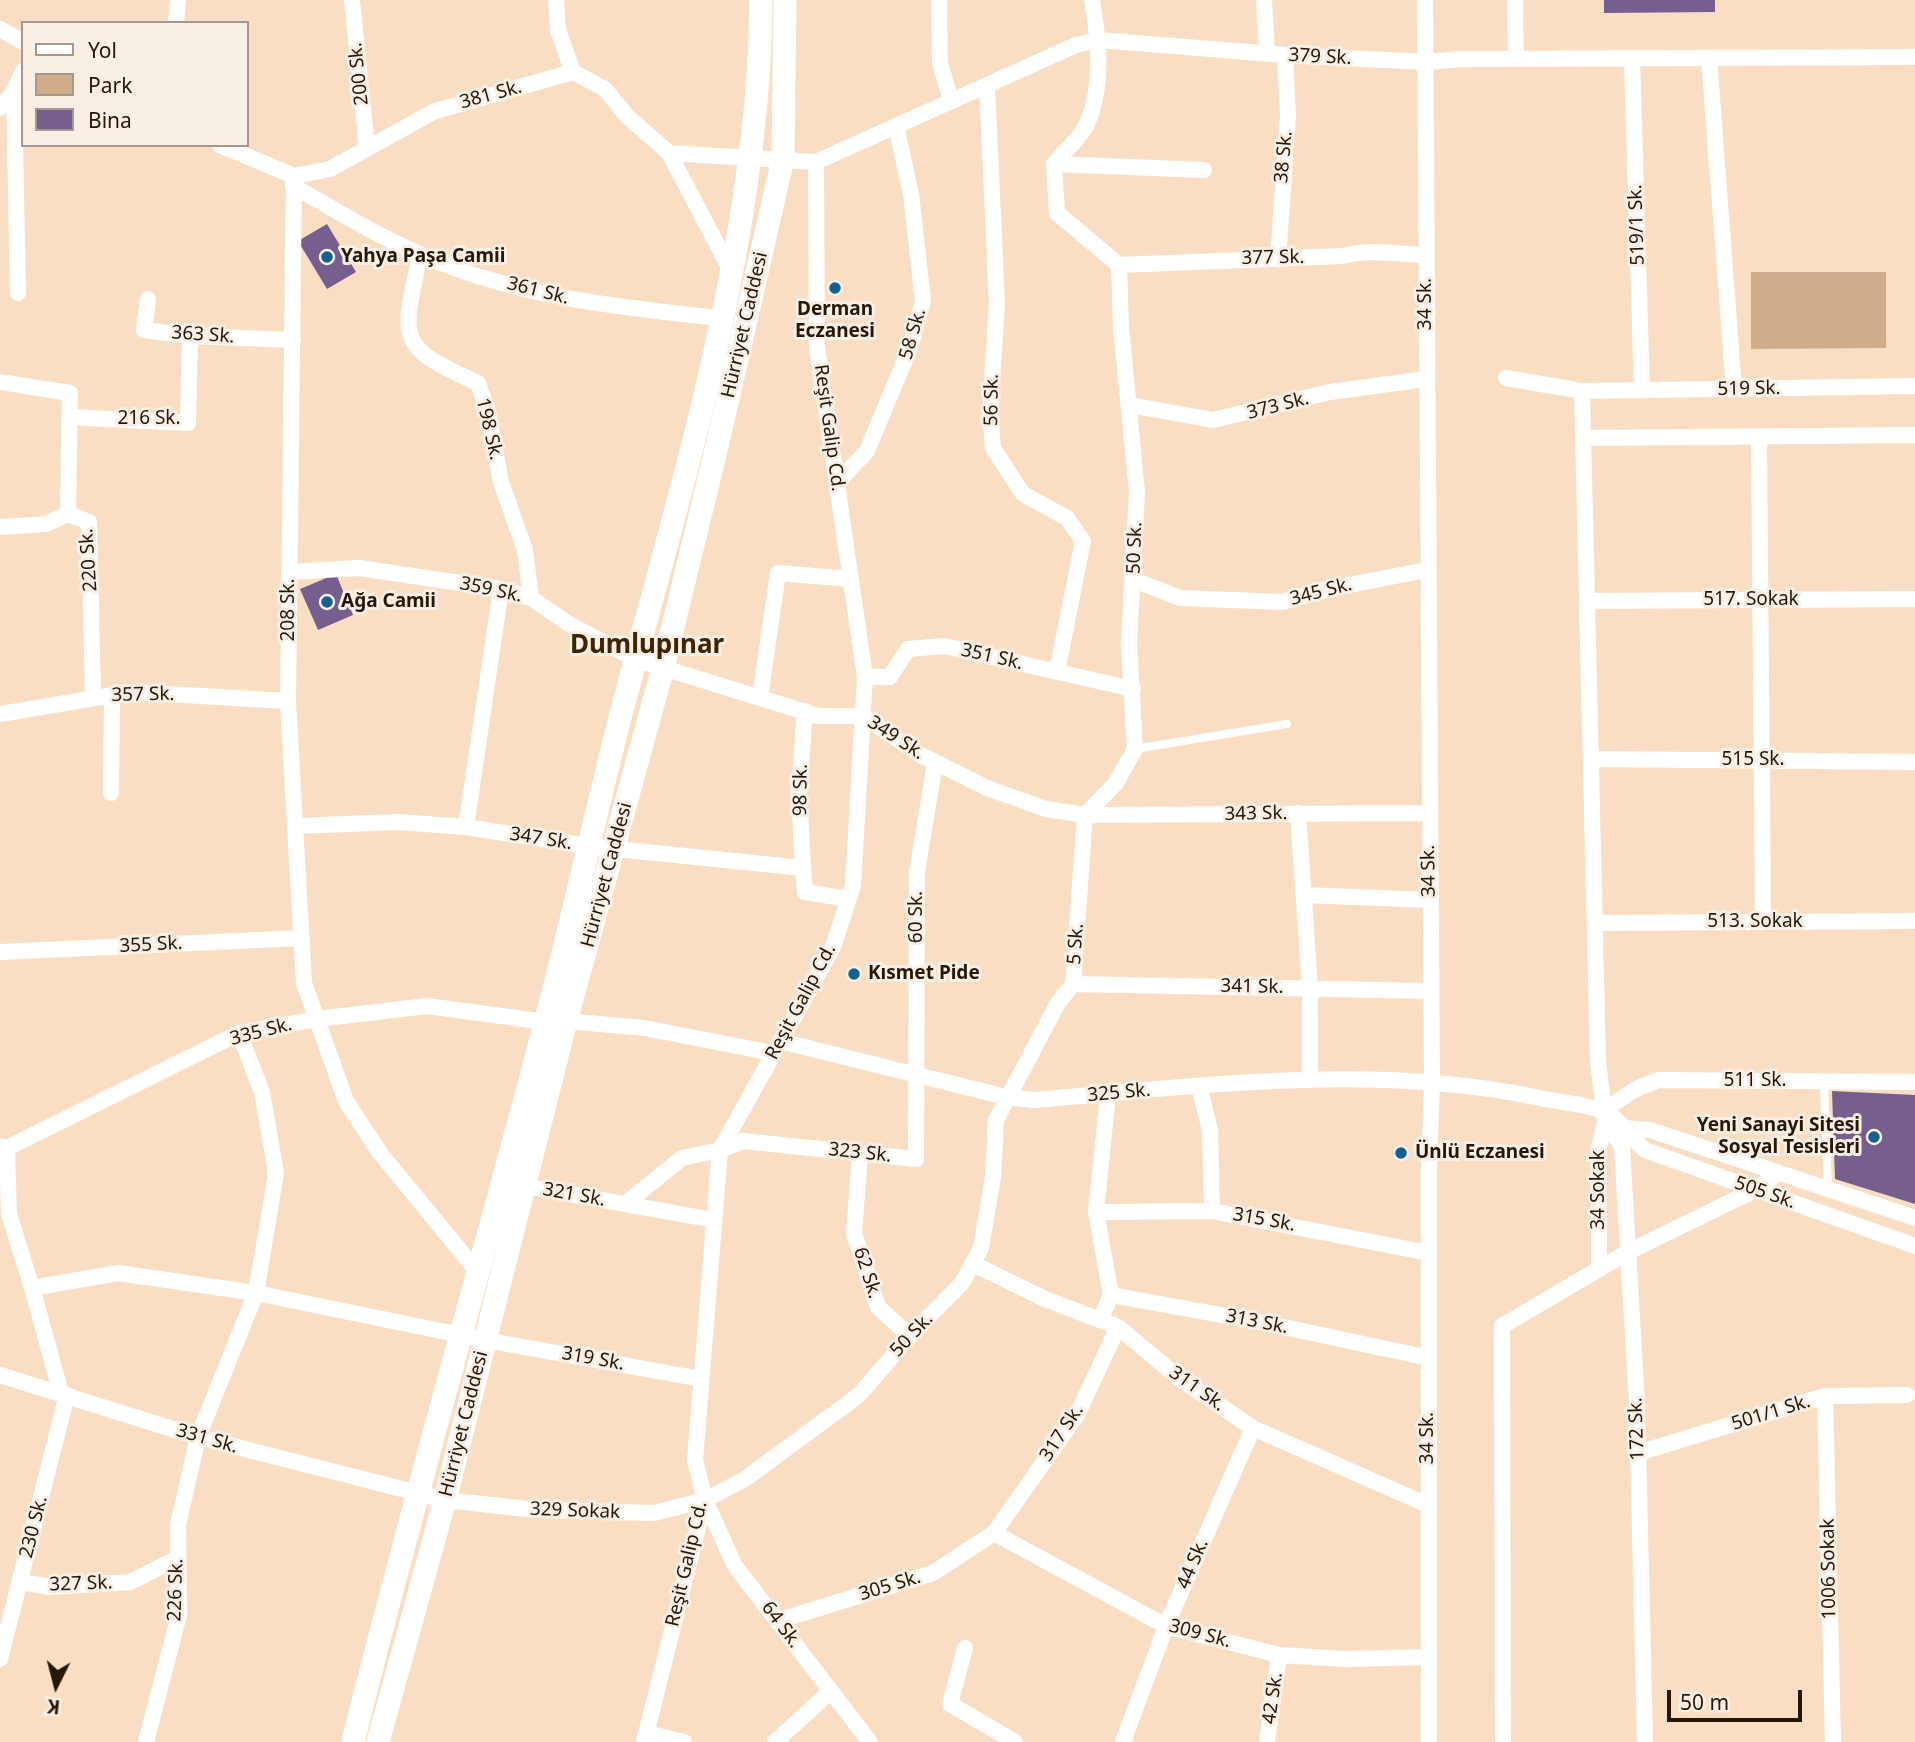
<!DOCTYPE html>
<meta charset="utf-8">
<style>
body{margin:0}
#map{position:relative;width:1915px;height:1742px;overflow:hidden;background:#fadec4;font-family:"Noto Sans",sans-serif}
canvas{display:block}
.legend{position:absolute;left:21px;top:21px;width:228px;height:126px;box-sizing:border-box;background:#f8efe6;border:2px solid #a4998c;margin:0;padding:9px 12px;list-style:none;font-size:21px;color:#271706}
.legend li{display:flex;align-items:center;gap:14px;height:35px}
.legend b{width:35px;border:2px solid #a4998c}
.north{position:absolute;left:21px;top:1651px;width:70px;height:70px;-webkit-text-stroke:5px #f8efe6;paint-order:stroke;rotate:186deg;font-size:19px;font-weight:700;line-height:28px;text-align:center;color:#271706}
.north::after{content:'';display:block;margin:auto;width:24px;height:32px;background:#271706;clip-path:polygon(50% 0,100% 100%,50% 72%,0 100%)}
.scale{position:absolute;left:1667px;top:1690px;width:135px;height:32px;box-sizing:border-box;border:4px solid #271706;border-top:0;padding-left:9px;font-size:21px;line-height:24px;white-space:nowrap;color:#271706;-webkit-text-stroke:5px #f8efe6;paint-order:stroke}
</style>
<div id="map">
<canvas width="1915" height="1742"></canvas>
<ul class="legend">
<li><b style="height:9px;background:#fff"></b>Yol</li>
<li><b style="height:19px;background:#d0ac8a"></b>Park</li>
<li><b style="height:19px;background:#765f8f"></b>Bina</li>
</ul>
<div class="north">K</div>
<div class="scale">50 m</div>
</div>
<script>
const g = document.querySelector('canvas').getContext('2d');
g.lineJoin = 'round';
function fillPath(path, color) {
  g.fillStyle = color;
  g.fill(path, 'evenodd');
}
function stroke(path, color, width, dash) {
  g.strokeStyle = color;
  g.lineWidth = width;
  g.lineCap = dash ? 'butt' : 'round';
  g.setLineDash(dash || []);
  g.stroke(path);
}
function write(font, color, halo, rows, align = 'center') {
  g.font = font + ' "Noto Sans",sans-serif';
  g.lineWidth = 6;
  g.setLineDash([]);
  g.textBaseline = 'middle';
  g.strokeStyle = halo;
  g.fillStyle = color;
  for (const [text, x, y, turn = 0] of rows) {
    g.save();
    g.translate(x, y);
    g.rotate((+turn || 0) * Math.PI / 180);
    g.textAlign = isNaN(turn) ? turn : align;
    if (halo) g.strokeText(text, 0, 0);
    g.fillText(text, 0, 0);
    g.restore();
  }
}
const green = new Path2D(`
 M 1751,272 L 1886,272 L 1886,348 L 1751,349 Z`);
const building = new Path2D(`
 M 1604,0 L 1715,0 L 1715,12 L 1604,13 Z
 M 327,224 L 356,272 L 327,289 L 298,241 Z
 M 336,574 L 353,615 L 318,630 L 300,589 Z
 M 1832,1091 L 1915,1095 L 1915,1204 L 1835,1179 Z`);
const lane = new Path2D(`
 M 1135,749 L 1287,724
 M 1824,1082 L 1828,1189`);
const street = new Path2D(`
 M 352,0 L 367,148
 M 556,0 L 558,30 L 573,72
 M 939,0 L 940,63 L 951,101
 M 1092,0 C 1099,40 1104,87 1086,126 C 1079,139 1064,152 1054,164 L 1057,213 L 1119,265
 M 1264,0 L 1267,54
 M 1425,0 L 1432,1082 L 1429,1169 L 1429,1742
 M 1515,0 L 1516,59
 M 176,23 L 178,0
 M 0,29 L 23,42
 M 1709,58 L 1734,389
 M 1632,59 L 1642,390
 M 987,85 L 997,304 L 990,411 L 993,448 L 1023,494 L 1067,518 L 1083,541 L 1057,672
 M 0,108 L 14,91
 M 220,145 L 294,176 L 330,169 L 435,111 L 573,72 L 605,89 L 627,116 L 669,153 L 816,162 L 1076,45 L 1099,40 L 1285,55 L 1427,62 L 1461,59 L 1915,57
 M 669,153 L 730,269
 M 1054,164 L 1204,170
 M 294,176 L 288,701 L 304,983 L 346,1101 L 380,1153 L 477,1271
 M 293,186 C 335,210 376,235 420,254 C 514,297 618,307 720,318
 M 420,255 C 402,340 395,346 478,383 L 488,412 L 501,482 L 525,550 L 531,598
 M 1278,259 L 1288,116 L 1285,55
 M 1119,265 L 1342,256 C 1370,249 1397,254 1426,255
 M 18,293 L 14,91 L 23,71
 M 148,299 L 144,330 L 190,336 L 293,340
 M 1506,378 L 1582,391 L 1915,386
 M 0,382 L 70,393 L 68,514 L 89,522 L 93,698
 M 1582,391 L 1598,1060 L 1605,1122 L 1599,1147 L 1599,1269
 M 1130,405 L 1213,420 L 1330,392 L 1426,379
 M 69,417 L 188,423 L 190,336
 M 1759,437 L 1763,922
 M 1583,438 L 1915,435
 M 837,483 L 867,451 L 910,348 L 923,301 L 911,194 L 896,126
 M 0,527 L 46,524 L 68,514
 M 289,572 L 359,568 L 501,589 L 531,598 L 569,624 L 635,659 L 818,716 L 863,716 L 919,754 L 987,788 L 1046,809 L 1085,815 L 1428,813
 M 1134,580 L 1180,598 L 1282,602 L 1329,589 L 1426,570
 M 1587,601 L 1915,599
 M 865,677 L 890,677 L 908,649 L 944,646 L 1133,689
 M 760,697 L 778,573 L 851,579
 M 0,714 L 131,692 L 288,701
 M 1591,759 L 1915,762
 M 111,793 L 112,695
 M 1298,813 L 1310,987 L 1310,1079
 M 1085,815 L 1116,783 L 1135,749 L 1129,644 L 1137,492 L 1121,327 L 1119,265
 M 295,826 L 399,822 L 466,827 L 587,846 L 803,868 L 805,892 L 848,899
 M 466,827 L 501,589
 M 803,868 L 799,792 L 805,711
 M 1304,895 L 1430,900
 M 1595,923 L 1915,921
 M 0,952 L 301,938
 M 1073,984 L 1431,991
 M 780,1041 L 1006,1097 L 1034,1100 C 1201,1086 1370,1063 1535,1097 C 1556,1102 1583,1103 1603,1111 C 1621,1119 1630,1138 1645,1150 L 1915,1246
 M 1199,1086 L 1210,1130 L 1212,1211
 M 1108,1094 L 1096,1212 L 1111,1295
 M 1603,1111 L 1634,1090 L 1658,1080 L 1915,1082
 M 1605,1122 L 1622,1147 L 1637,1404 L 1645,1742
 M 1625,1128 L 1650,1130 L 1915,1218
 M 0,1146 L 7,1148 L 239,1033 L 317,1019 L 427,1006 L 546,1022 L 566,1021 L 644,1028 L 773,1053
 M 7,1148 L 9,1214 L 32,1288
 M 860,1154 L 854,1233 L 878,1307 L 910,1336
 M 524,1186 L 714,1220
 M 625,1204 L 682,1158 L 720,1150 L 743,1141 L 916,1159 L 917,872 L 935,763
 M 1096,1212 L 1212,1211 L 1429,1253
 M 973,1264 L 1045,1299 L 1118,1327 L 1179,1378 L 1253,1428 L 1428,1505
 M 1100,1320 L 1111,1295 L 1265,1323 L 1429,1358
 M 0,1375 L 198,1437 L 445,1500 L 537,1510 L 654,1513 L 705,1500 L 745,1479 L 859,1395 L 910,1336 L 962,1283 L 981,1248 L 993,1177 L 996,1120 L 1058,1003 L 1073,984 L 1085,815
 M 61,1393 L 32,1288 L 118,1273 L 256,1293 L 485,1340 L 701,1379
 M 1825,1396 L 1833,1742
 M 1638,1453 L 1825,1396 L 1907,1395
 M 705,1500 L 735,1566 L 870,1742
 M 994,1533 L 1166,1626 L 1279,1655 L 1346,1659 L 1428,1657
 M 21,1582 L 50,1587 L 130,1582 L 178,1558
 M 777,1621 L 933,1573 L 994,1533 L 1077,1415 L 1118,1327
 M 965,1648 L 950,1704 L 1015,1742
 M 0,1659 L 67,1395
 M 647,1733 L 684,1742
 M 146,1742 L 179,1615 L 178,1525 L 198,1437 L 256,1293 L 276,1173 L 262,1092 L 239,1033
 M 644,1742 L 705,1500 L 695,1460 L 720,1150 L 833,947 L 853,886 L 865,677 L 817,347 L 816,162
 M 775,1742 L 831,1691
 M 1123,1742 L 1166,1626 L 1253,1428
 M 1267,1742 L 1279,1655
 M 1503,1742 L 1502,1326 L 1628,1252 L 1755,1190 L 1778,1173`);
const secondary = new Path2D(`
 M 353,1742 C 413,1500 483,1261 546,1020 C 573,918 595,815 621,714 C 681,486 760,236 761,0
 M 378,1742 L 445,1500 L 566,1021 L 663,668 L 718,442 L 783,159 L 785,0`);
const markers = [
 [327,257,7,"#165f92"],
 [835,288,7,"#165f92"],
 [327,602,7,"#165f92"],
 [854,974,7,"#165f92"],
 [1874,1137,7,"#165f92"],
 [1401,1153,7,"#165f92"]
];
const streetNames = [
 ["379 Sk.",1320,57,3],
 ["200 Sk.",359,74,-96],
 ["381 Sk.",491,95,-15],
 ["38 Sk.",1284,157,-85],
 ["519/1 Sk.",1637,225,-92],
 ["377 Sk.",1273,258,-1],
 ["361 Sk.",538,291,14],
 ["34 Sk.",1426,304,-90],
 ["Hürriyet Caddesi",745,325,-77],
 ["58 Sk.",913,334,-74],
 ["363 Sk.",203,335,4],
 ["519 Sk.",1749,389,-1],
 ["56 Sk.",992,400,-89],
 ["373 Sk.",1278,406,-14],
 ["216 Sk.",149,419],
 ["Reşit Galip Cd.",829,428,82],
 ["198 Sk.",489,429,77],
 ["50 Sk.",1135,548,-88],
 ["220 Sk.",89,560,-94],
 ["359 Sk.",491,590,12],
 ["345 Sk.",1321,592,-14],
 ["517. Sokak",1751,600],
 ["208 Sk.",289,610,-90],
 ["351 Sk.",992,657,13],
 ["357 Sk.",143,695,-1],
 ["349 Sk.",896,738,33],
 ["515 Sk.",1753,760],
 ["98 Sk.",801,790,-89],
 ["343 Sk.",1256,814,-1],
 ["347 Sk.",541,839,9],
 ["34 Sk.",1429,871,-91],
 ["Hürriyet Caddesi",607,875,-75],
 ["60 Sk.",917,917,-90],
 ["513. Sokak",1755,922],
 ["5 Sk.",1076,944,-86],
 ["355 Sk.",151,945,-3],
 ["341 Sk.",1252,987,1],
 ["Reşit Galip Cd.",801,1002,-62],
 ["335 Sk.",261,1032,-14],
 ["511 Sk.",1755,1081],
 ["325 Sk.",1119,1093,-5],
 ["323 Sk.",860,1153,6],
 ["34 Sokak",1599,1190,-90],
 ["505 Sk.",1765,1193,19],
 ["321 Sk.",574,1195,10],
 ["315 Sk.",1264,1220,10],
 ["62 Sk.",867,1273,72],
 ["313 Sk.",1257,1322,11],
 ["50 Sk.",912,1335,-47],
 ["319 Sk.",593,1359,10],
 ["311 Sk.",1197,1389,35],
 ["501/1 Sk.",1771,1413,-17],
 ["Hürriyet Caddesi",464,1424,-76],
 ["172 Sk.",1637,1429,-92],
 ["317 Sk.",1062,1433,-57],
 ["34 Sk.",1428,1438,-90],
 ["331 Sk.",207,1439,16],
 ["329 Sokak",575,1511,2],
 ["230 Sk.",34,1527,-76],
 ["Reşit Galip Cd.",687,1564,-77],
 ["44 Sk.",1193,1564,-67],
 ["1006 Sokak",1829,1569,-91],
 ["327 Sk.",81,1584,-2],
 ["305 Sk.",890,1586,-17],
 ["226 Sk.",176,1590,-88],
 ["64 Sk.",781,1625,53],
 ["309 Sk.",1200,1634,15],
 ["42 Sk.",1273,1698,-82]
];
const poiNames = [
 ["Yahya Paşa Camii",341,257],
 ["Derman",835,310,"center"],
 ["Eczanesi",835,332,"center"],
 ["Ağa Camii",341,602],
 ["Kısmet Pide",868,974],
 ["Yeni Sanayi Sitesi",1860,1126,"right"],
 ["Sosyal Tesisleri",1860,1148,"right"],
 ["Ünlü Eczanesi",1415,1153]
];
const districtNames = [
 ["Dumlupınar",647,646]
];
fillPath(green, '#d0ac8a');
fillPath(building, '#765f8f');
stroke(lane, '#fff', 8);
stroke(street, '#fff', 16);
stroke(secondary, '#fff', 23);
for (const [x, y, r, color] of markers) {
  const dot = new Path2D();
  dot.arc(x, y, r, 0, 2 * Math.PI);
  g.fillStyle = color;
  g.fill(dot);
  stroke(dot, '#f8efe6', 2.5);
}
write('19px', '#271706', '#f8efe6', streetNames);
write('bold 19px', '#271706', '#f8efe6', poiNames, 'left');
write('bold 26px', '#3f2302', '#f8efe6', districtNames);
</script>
